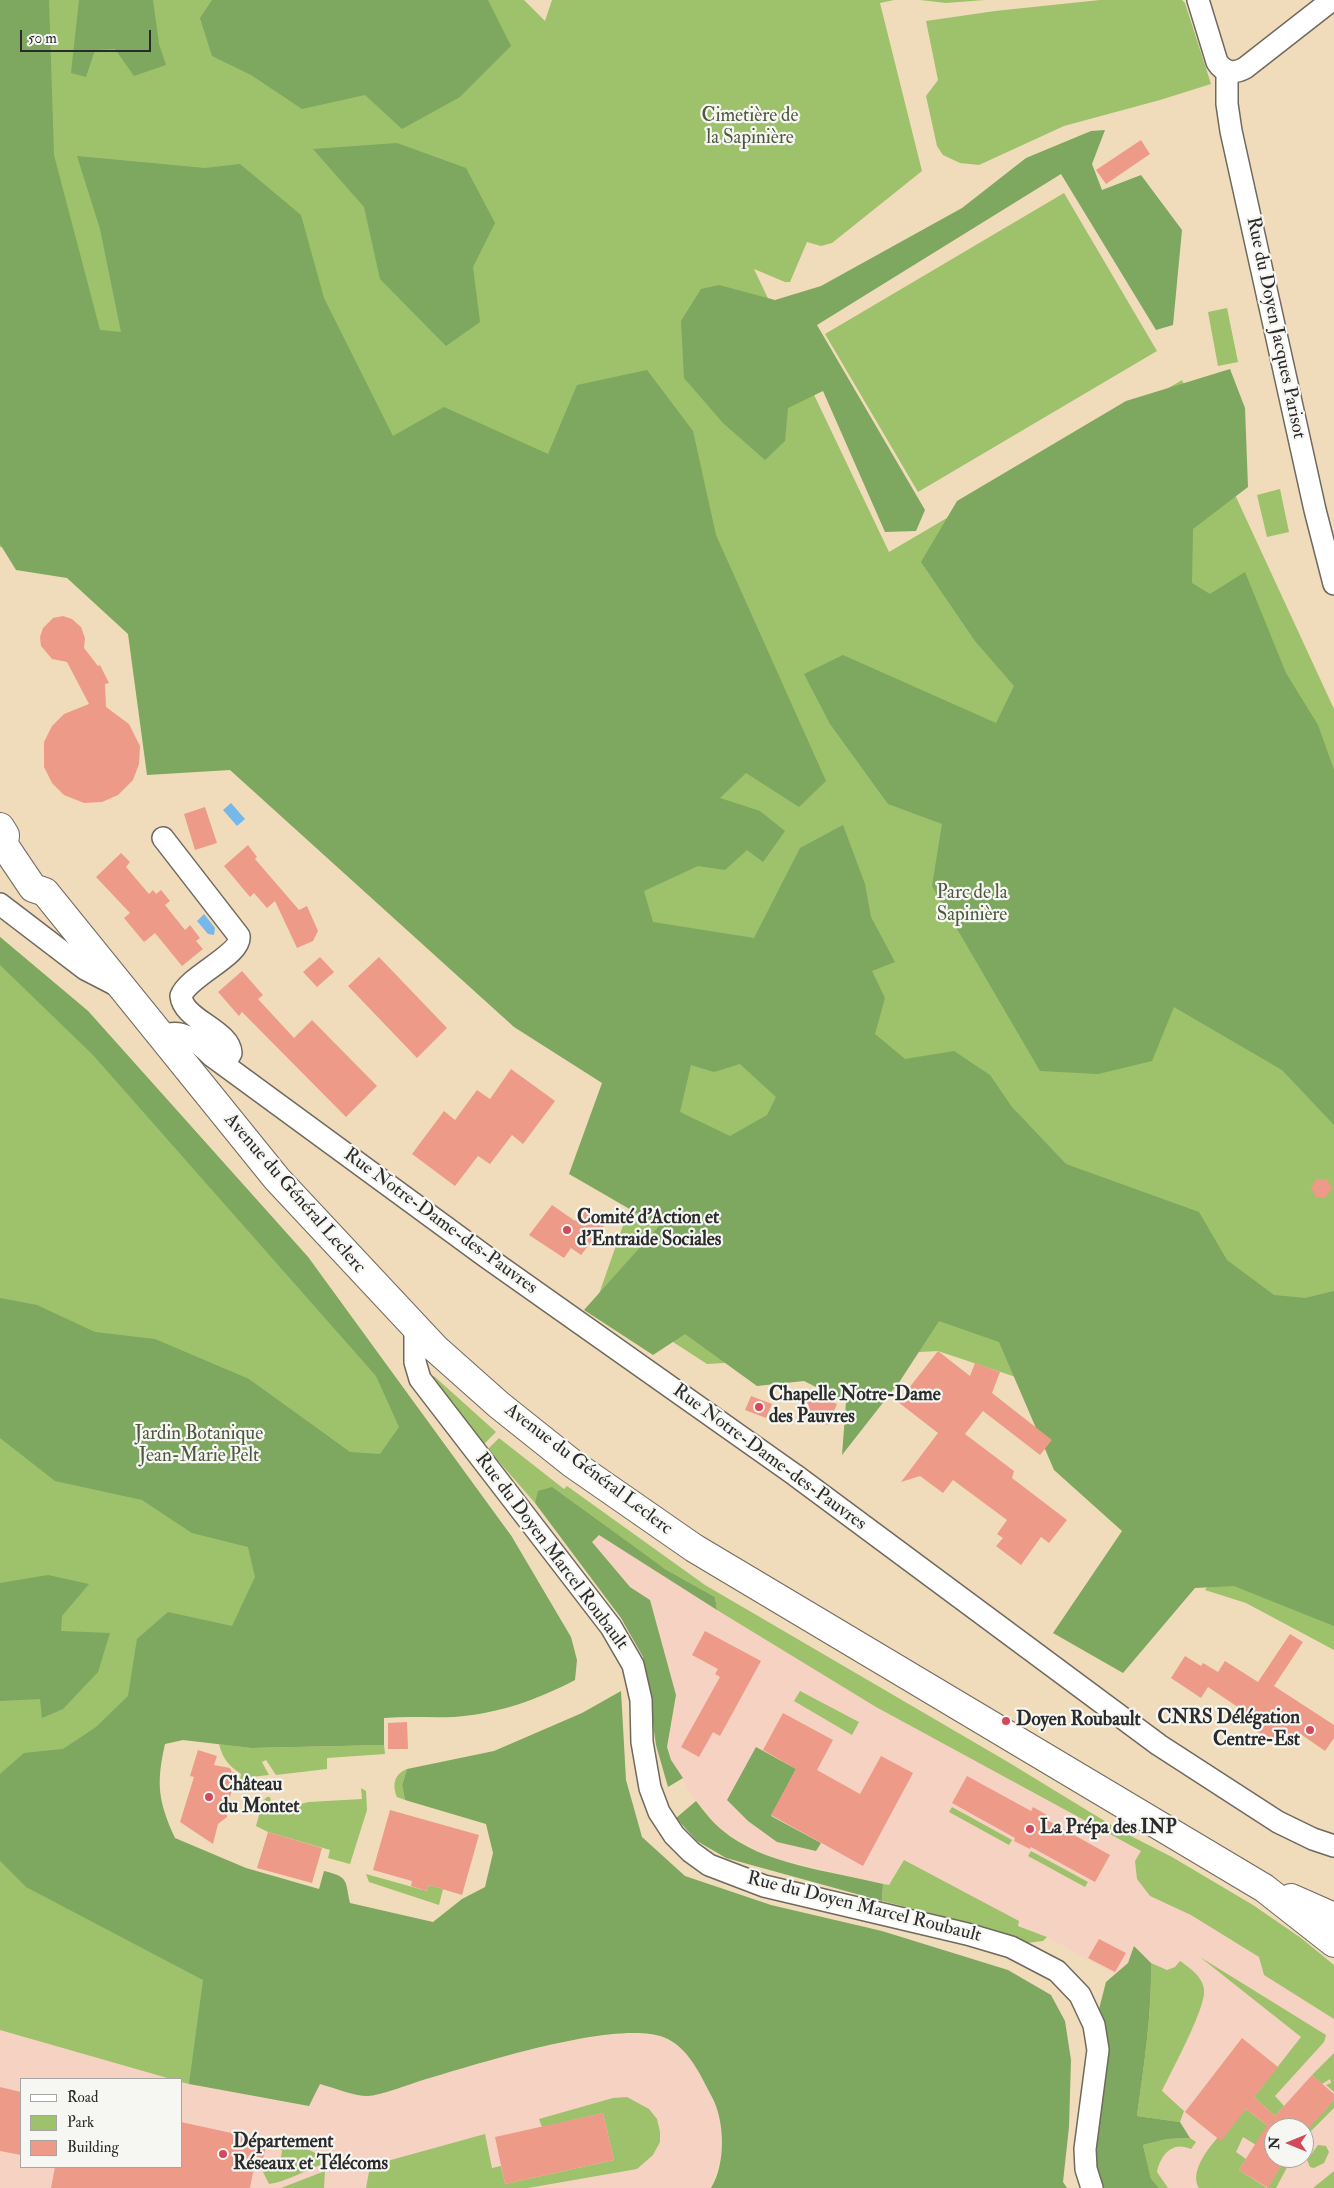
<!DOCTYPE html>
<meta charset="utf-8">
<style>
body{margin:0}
#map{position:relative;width:1334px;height:2188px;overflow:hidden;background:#f0dcbb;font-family:"IM FELL Double Pica",serif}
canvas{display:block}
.legend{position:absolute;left:20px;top:2078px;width:162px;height:90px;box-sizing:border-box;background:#f6f6f2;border:1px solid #a5a5a2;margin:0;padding:6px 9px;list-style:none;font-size:15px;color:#2b2b2b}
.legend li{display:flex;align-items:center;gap:10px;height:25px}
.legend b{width:25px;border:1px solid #a5a5a2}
.north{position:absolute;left:1264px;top:2118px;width:50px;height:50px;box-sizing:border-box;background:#f6f6f2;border:1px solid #a5a5a2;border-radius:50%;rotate:270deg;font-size:14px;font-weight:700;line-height:20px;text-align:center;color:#2b2b2b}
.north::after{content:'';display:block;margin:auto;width:18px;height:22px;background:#d1495b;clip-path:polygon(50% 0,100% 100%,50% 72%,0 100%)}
.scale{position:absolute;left:20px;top:30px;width:131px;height:22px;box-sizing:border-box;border:2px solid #2b2b2b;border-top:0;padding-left:6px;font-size:15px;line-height:18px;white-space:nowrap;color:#2b2b2b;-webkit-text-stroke:4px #f6f6f2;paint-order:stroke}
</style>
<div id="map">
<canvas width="1334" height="2188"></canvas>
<ul class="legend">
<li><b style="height:6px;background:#fff"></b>Road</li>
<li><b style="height:14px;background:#9ec16b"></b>Park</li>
<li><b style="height:14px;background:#ed9a89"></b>Building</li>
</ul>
<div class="north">N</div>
<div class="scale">50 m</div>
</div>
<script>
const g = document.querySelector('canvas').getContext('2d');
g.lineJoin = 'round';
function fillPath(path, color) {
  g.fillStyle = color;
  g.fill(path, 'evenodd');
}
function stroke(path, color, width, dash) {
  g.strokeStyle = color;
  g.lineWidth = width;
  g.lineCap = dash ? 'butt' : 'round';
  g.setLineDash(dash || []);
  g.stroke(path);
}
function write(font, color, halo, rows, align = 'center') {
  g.font = font + ' "IM FELL Double Pica",serif';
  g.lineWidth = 4.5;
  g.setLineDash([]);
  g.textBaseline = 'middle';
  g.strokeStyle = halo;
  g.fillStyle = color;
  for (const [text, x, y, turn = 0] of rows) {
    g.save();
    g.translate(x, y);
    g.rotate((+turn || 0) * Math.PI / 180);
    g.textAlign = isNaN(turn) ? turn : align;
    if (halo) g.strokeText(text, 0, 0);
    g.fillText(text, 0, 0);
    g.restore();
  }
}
const built = new Path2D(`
 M 599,1535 L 876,1707 L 1141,1851 L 1334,1973 L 1334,2188 L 1159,2188 L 1151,2180 L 1152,1995 L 1047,1937 L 984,1911 L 925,1894 L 779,1859 L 756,1850 L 722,1830 L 693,1797 L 671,1760 L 667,1747 L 676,1695 L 650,1600 L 630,1587 L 592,1542 ZM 1274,2128 L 1304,2128 L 1304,2158 L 1274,2158 Z
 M 0,2030 L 171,2079 L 21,2079 L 21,2167 L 181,2167 L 181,2082 L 263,2098 L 320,2084 L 369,2096 L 508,2055 L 584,2038 L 632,2033 L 663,2037 L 679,2047 L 691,2059 L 717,2106 L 723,2129 L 721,2155 L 711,2188 L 0,2188 Z`);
const green = new Path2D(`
 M 0,0 L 524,0 L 545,21 L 552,0 L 894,0 L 880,3 L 922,171 L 832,243 L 821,246 L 807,242 L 790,282 L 785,282 L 754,269 L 889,552 L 1182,380 L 1334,709 L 1334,1650 L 1246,1603 L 1205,1590 L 1299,1451 L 1138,1418 L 938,1351 L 707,1364 L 599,1294 L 667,1100 L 81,553 L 0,547 Z
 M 920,0 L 985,0 L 946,3 Z
 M 1100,0 L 1182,0 L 1185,3 L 1211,84 L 1160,100 L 1064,126 L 979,165 L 960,163 L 943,155 L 937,146 L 926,96 L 938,80 L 926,21 L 995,11 Z
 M 1064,193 L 1157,351 L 918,492 L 825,334 Z
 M 1227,308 L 1238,362 L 1218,366 L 1208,312 Z
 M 1280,489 L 1289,532 L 1267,537 L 1257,495 Z
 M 0,937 L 88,1011 L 308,1257 L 512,1537 L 555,1623 L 241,1646 L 123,1749 L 233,1965 L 189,2084 L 181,2082 L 181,2079 L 171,2079 L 0,2030 Z
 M 431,1375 L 435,1377 L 496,1432 L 484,1444 Z
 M 499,1438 L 564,1489 L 567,1486 L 705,1585 L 1008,1762 L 1121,1831 L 1172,1857 L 1253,1905 L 1301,1938 L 1334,1965 L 1334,2019 L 1264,1975 L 1259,1957 L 1191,1915 L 1150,1896 L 1137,1879 L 1135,1861 L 1141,1851 L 876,1707 L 717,1610 L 715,1597 L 665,1569 L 621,1539 L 537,1499 L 535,1503 L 488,1449 Z
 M 800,1691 L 859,1722 L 852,1735 L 794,1701 Z
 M 219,1744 L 251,1748 L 384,1745 L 385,1754 L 327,1758 L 327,1769 L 276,1775 L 266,1760 L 262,1762 L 269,1775 L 251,1777 L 239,1784 L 241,1774 C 228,1765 223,1759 219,1744 Z
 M 407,1769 L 402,1785 L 405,1800 L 397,1797 C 392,1785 394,1774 407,1769 Z
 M 361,1788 L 366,1791 L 367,1810 L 350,1864 L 328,1858 L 330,1850 L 268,1832 L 256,1826 L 263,1801 L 267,1797 L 270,1797 L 273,1810 L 309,1802 L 362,1799 Z
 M 952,1807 L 1012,1840 L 1009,1845 L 949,1812 Z
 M 1031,1851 L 1088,1882 L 1085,1887 L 1028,1856 Z
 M 904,1860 L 1019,1921 L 1018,1926 L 1047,1937 L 1043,1941 L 1027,1943 L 974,1924 L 882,1901 L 883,1884 L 889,1885 Z
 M 366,1874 L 427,1891 L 429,1885 L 443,1889 L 439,1905 L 369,1882 Z
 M 1200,1957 L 1326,2035 L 1324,2042 L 1275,2096 L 1284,2106 L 1275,2116 L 1254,2097 L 1301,2037 Z
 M 1180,1961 C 1190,1968 1203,1977 1204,1990 C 1206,2008 1171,2072 1162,2091 L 1184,2111 L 1180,2122 L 1137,2116 C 1144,2065 1152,2014 1151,1963 L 1167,1970 L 1175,1967 Z
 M 1334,2053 L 1334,2092 L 1326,2085 L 1331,2083 L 1330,2079 L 1322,2084 L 1312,2075 Z
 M 627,2097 L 649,2109 L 657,2119 L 660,2132 L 660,2142 L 653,2155 L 637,2169 L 528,2188 L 366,2188 L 369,2172 L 380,2163 L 485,2134 L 492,2168 L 501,2166 L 505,2184 L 614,2160 L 603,2113 L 542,2127 L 539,2119 L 613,2098 Z
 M 1334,2100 L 1334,2108 L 1307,2135 L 1304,2133 Z
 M 1246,2109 L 1268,2126 L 1256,2145 L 1243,2137 L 1236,2152 L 1246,2159 L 1239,2170 L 1267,2188 L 1286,2158 L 1292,2158 L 1276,2188 L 1199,2188 C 1185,2164 1230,2125 1246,2109 Z
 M 279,2136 L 326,2158 L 326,2163 C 308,2169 286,2182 269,2184 L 261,2168 L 269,2163 L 275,2166 L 280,2162 L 282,2152 Z
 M 1190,2138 L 1196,2142 L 1191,2149 C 1172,2140 1160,2156 1157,2172 L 1168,2188 L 1159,2188 L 1151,2180 L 1143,2145 L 1167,2139 Z
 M 1318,2145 L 1326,2146 L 1329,2152 L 1324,2163 L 1314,2168 L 1310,2167 L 1307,2160 Z
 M 325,2171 L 324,2188 L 281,2188 Z
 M 1334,2171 L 1334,2188 L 1313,2188 Z`);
const forest = new Path2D(`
 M 0,0 L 49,0 L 54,155 L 100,330 L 121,332 L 100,229 L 77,156 L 205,168 L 240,164 L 301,215 L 324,298 L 393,436 L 444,407 L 548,454 L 577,385 L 647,370 L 693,431 L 716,535 L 826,781 L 799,807 L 746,773 L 720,798 L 760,811 L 785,831 L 763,862 L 747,850 L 725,870 L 698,866 L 644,891 L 653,922 L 754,938 L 800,848 L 843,825 L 865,884 L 871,917 L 895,962 L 872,971 L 885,998 L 875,1034 L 905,1059 L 954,1051 L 990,1075 L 1012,1107 L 1066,1164 L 1199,1212 L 1227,1260 L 1274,1295 L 1305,1298 L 1334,1291 L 1334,1626 L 1234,1586 L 1195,1588 L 1123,1673 L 1053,1633 L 1122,1531 L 1054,1470 L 999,1342 L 939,1321 L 900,1381 L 842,1455 L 846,1402 L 804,1381 L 757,1386 L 685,1334 L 653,1355 L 584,1310 L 659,1226 L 569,1174 L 602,1083 L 514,1027 L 230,770 L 147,775 L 128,634 L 67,578 L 16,570 L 0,544 ZM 740,1064 L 776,1097 L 767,1115 L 730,1136 L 680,1112 L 691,1065 L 714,1072 Z
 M 79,0 L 153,0 L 159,44 L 166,65 L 134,76 L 115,49 L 95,50 L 86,77 L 71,73 Z
 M 212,0 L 488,0 L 511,46 L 460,97 L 402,129 L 365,95 L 302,109 L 251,75 L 212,56 L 200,18 Z
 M 1105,130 L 1092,164 L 1102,190 L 1141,175 L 1182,230 L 1173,325 L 1156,330 L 1061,174 L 817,325 L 925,510 L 916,531 L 885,532 L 823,391 L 788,408 L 785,441 L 765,460 L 723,423 L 684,378 L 681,321 L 701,289 L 719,285 L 775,300 L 821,286 L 962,208 L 1026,158 L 1091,131 Z
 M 397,143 L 466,168 L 495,223 L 473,267 L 480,322 L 446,346 L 380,279 L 364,207 L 313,149 Z
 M 1230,369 L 1245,408 L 1248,487 L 1193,529 L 1192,583 L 1210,594 L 1245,572 L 1286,673 L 1318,725 L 1334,770 L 1334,1125 L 1282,1070 L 1174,1007 L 1152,1061 L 1098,1074 L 1040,1071 L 932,886 L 942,824 L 888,804 L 830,724 L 804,674 L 843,655 L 996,723 L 1014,686 L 975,641 L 921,562 L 957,501 L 1126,401 Z
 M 0,937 L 88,1011 L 308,1257 L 512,1537 L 571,1637 L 577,1660 L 575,1680 C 537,1700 497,1714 454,1717 C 430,1718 407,1716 384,1718 L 384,1745 L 251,1748 L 183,1740 L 165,1744 C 156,1784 158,1801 175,1838 L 246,1868 L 319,1889 L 324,1871 C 349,1877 345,1880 350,1903 L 433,1922 L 462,1899 L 485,1887 L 493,1853 L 486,1824 L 405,1800 L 402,1785 L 407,1769 L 494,1751 L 582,1713 L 621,1691 L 626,1780 L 642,1837 L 685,1876 L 771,1905 L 882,1931 L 1008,1970 L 1051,1995 L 1065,2021 L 1071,2060 L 1069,2127 L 1063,2182 L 1067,2188 L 711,2188 C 726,2164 725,2121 712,2097 C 700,2075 689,2047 663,2037 C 615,2019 474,2065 423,2080 C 410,2084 379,2096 368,2096 C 353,2096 335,2088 320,2084 L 309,2106 L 189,2084 L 203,1980 L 26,1887 L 0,1861 L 0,1774 L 24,1753 L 63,1749 L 96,1727 L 128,1696 L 137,1639 L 168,1612 L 232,1626 L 255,1577 L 248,1547 L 192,1533 L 142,1500 L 55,1481 L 0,1438 L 0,1298 L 37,1305 L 95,1332 L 155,1339 L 249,1379 L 350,1452 L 380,1454 L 399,1427 L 376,1376 L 93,1055 L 0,965 Z
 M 552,1487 L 665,1569 L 715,1597 L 717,1610 L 599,1535 L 592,1542 L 630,1587 L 650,1600 L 676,1695 L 667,1747 L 671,1760 L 683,1778 L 668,1787 L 656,1745 L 643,1657 L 621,1618 L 535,1503 L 538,1491 Z
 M 48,1575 L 89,1584 L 62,1616 L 61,1631 L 110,1633 L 98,1672 L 63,1709 L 42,1718 L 40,1699 L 0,1701 L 0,1583 Z
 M 756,1747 L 796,1769 L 771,1816 L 821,1843 L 816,1851 L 777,1842 L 748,1821 L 727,1800 Z
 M 696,1801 C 704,1811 712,1822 722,1830 C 763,1865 832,1871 883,1884 L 882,1901 L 726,1858 L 697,1841 L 676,1818 Z
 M 1134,1946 L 1151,1963 C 1152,2014 1144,2065 1137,2116 L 1180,2122 L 1190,2138 L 1167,2139 L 1143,2145 L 1151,2179 L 1159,2188 L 1102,2188 L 1093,2156 L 1098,2013 L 1106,1982 L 1128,1963 Z`);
const water = new Path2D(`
 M 231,803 L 245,819 L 237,826 L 223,810 Z
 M 204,914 L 215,928 L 214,935 L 208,934 L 197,921 Z`);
const building = new Path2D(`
 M 1141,140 L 1150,154 L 1106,184 L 1096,170 Z
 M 63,616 L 72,619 L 81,627 L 85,638 L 84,648 L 98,666 L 100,665 L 109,683 L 105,684 L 106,707 L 129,724 L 140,746 L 139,764 L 133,780 L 118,795 L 102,802 L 84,803 L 64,795 L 52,783 L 44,767 L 44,742 L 52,726 L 64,714 L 89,704 L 67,662 L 52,659 L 41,646 L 40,637 L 43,628 L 53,618 Z
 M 205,807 L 217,843 L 195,850 L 184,814 Z
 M 248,845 L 257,857 L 255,859 L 299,910 L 307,906 L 318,931 L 313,941 L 297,948 L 275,901 L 267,908 L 254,893 L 250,897 L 224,866 Z
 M 121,853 L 130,862 L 126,867 L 149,894 L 153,890 L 156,894 L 161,890 L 170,901 L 165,905 L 185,930 L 190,925 L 200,938 L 196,941 L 203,949 L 182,966 L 155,933 L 144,942 L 124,918 L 130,913 L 96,877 Z
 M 320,957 L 334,972 L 317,987 L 303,972 Z
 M 379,957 L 447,1028 L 417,1058 L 348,986 Z
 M 242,971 L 263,995 L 258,999 L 294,1038 L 312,1020 L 377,1086 L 346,1117 L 242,1012 L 239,1016 L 218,992 Z
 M 511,1069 L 555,1101 L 523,1144 L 512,1135 L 490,1164 L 478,1156 L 455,1186 L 412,1154 L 444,1111 L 455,1120 L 477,1090 L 490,1099 Z
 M 1316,1179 L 1327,1179 L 1332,1188 L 1326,1197 L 1316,1197 L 1311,1188 Z
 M 552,1205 L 575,1221 L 583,1210 L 604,1226 L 581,1255 L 571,1248 L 564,1258 L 529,1235 Z
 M 938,1351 L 970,1376 L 975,1363 L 1000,1372 L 992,1393 L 1052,1440 L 1040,1455 L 983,1411 L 965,1434 L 1014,1471 L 1012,1478 L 1067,1520 L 1049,1543 L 1041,1537 L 1021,1565 L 996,1546 L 1003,1538 L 997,1534 L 1007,1520 L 953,1480 L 943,1493 L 920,1476 L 901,1482 L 938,1433 L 898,1402 Z
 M 809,1392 L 837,1404 L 828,1425 L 801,1413 Z
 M 751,1396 L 772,1404 L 766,1418 L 745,1410 Z
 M 705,1631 L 761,1661 L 720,1736 L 713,1732 L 699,1757 L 681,1747 L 720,1677 L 715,1674 L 718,1669 L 692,1655 Z
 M 1290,1634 L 1303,1642 L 1274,1686 L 1334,1725 L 1334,1738 L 1325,1751 L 1302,1735 L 1295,1745 L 1279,1734 L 1274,1742 L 1255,1730 L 1260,1722 L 1208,1687 L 1201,1698 L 1171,1678 L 1185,1656 L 1201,1666 L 1203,1663 L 1218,1672 L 1225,1661 L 1258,1682 Z
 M 783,1713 L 833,1740 L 817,1770 L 860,1794 L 881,1756 L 913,1773 L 863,1866 L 771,1815 L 796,1769 L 763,1750 Z
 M 407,1722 L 408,1749 L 388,1749 L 388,1723 Z
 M 198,1750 L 217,1756 L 214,1765 L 230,1768 L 232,1772 L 237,1773 L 227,1807 L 227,1817 L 218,1824 L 213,1844 L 180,1822 L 194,1777 L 190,1776 Z
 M 967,1776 L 1031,1811 L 1033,1807 L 1047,1815 L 1045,1819 L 1110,1855 L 1095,1882 L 1031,1847 L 1030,1849 L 1014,1841 L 1015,1838 L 952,1803 Z
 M 390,1810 L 479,1835 L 462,1895 L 429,1885 L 427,1891 L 411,1886 L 412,1881 L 373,1870 Z
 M 268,1832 L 322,1848 L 312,1883 L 257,1868 Z
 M 1099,1939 L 1126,1953 L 1115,1972 L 1088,1958 Z
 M 1242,2038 L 1278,2067 L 1254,2097 L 1275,2116 L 1312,2075 L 1334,2094 L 1334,2100 L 1309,2128 L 1274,2128 L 1274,2158 L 1286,2158 L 1268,2188 L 1239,2170 L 1267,2125 L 1246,2109 L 1221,2141 L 1185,2112 Z
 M 0,2087 L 21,2092 L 21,2155 L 0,2151 Z
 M 603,2113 L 614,2160 L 505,2184 L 495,2137 Z
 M 181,2122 L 259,2139 L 258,2143 L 266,2145 L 263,2159 L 256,2157 L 250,2188 L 51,2188 L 55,2167 L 181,2167 Z`);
const minor = new Path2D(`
 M 1198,0 L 1217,62 C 1224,73 1234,74 1245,68 L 1332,0
 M 1227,71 L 1227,104 L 1231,131 L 1315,510 L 1334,584
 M 163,838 L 239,936 C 242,955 188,976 181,996 C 183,1020 230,1030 231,1053 L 224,1065
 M 0,904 L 85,969 L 116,985
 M 162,1037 C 182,1026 198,1043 212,1056 L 485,1256 L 795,1475 L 1159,1745 L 1278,1822 L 1313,1839 L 1334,1846
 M 415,1327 L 415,1362 L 420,1379 L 611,1627 L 633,1665 L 641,1700 L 642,1742 L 650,1788 L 659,1812 L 674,1835 L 691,1852 L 709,1865 L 764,1886 L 967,1934 L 1011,1947 L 1057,1971 L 1080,1995 L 1094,2025 L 1098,2050 L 1085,2149 L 1086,2169 L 1092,2188`);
const major = new Path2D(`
 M 0,827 L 5,835 L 4,845 L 33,888 L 45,892 L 277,1179 L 436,1349 L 499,1405 L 573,1464 L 694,1548 L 1264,1888 L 1334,1943
 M 1291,1898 L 1334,1917`);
const markers = [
 [567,1230,5,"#d1495b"],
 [759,1407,5,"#d1495b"],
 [1006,1721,5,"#d1495b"],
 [1310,1730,5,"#d1495b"],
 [209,1797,5,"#d1495b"],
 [1030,1829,5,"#d1495b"],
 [223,2154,5,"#d1495b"]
];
const parkNames = [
 ["Cimetière de",750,117],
 ["la Sapinière",750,139],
 ["Parc de la",972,894],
 ["Sapinière",972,916],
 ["Jardin Botanique",199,1435],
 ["Jean-Marie Pelt",199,1457]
];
const streetNames = [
 ["Rue du Doyen Jacques Parisot",1275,328,78],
 ["Avenue du Général Leclerc",294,1194,49],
 ["Rue Notre-Dame-des-Pauvres",440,1222,36],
 ["Rue Notre-Dame-des-Pauvres",769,1458,36],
 ["Avenue du Général Leclerc",588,1470,37],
 ["Rue du Doyen Marcel Roubault",551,1552,53],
 ["Rue du Doyen Marcel Roubault",864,1908,14]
];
const poiNames = [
 ["Comité d’Action et",577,1219],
 ["d’Entraide Sociales",577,1241],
 ["Chapelle Notre-Dame",769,1396],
 ["des Pauvres",769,1418],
 ["CNRS Délégation",1300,1719,"right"],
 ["Centre-Est",1300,1741,"right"],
 ["Doyen Roubault",1016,1721],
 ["Château",219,1786],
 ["du Montet",219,1808],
 ["La Prépa des INP",1040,1829],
 ["Département",233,2143],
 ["Réseaux et Télécoms",233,2165]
];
fillPath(built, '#f6d2c3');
fillPath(green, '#9ec16b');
fillPath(forest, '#7ea75f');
fillPath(water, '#77b8eb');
fillPath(building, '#ed9a89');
stroke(minor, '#70695d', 24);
stroke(major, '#70695d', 30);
stroke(minor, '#fff', 21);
stroke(major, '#fff', 28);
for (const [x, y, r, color] of markers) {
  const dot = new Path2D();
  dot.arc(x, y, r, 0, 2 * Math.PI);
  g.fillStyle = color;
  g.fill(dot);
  stroke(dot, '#f6f6f2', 2);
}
write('19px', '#4e583e', '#f6f6f2', parkNames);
write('19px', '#2b2b2b', '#f6f6f2', streetNames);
write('bold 19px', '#2b2b2b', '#f6f6f2', poiNames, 'left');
</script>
